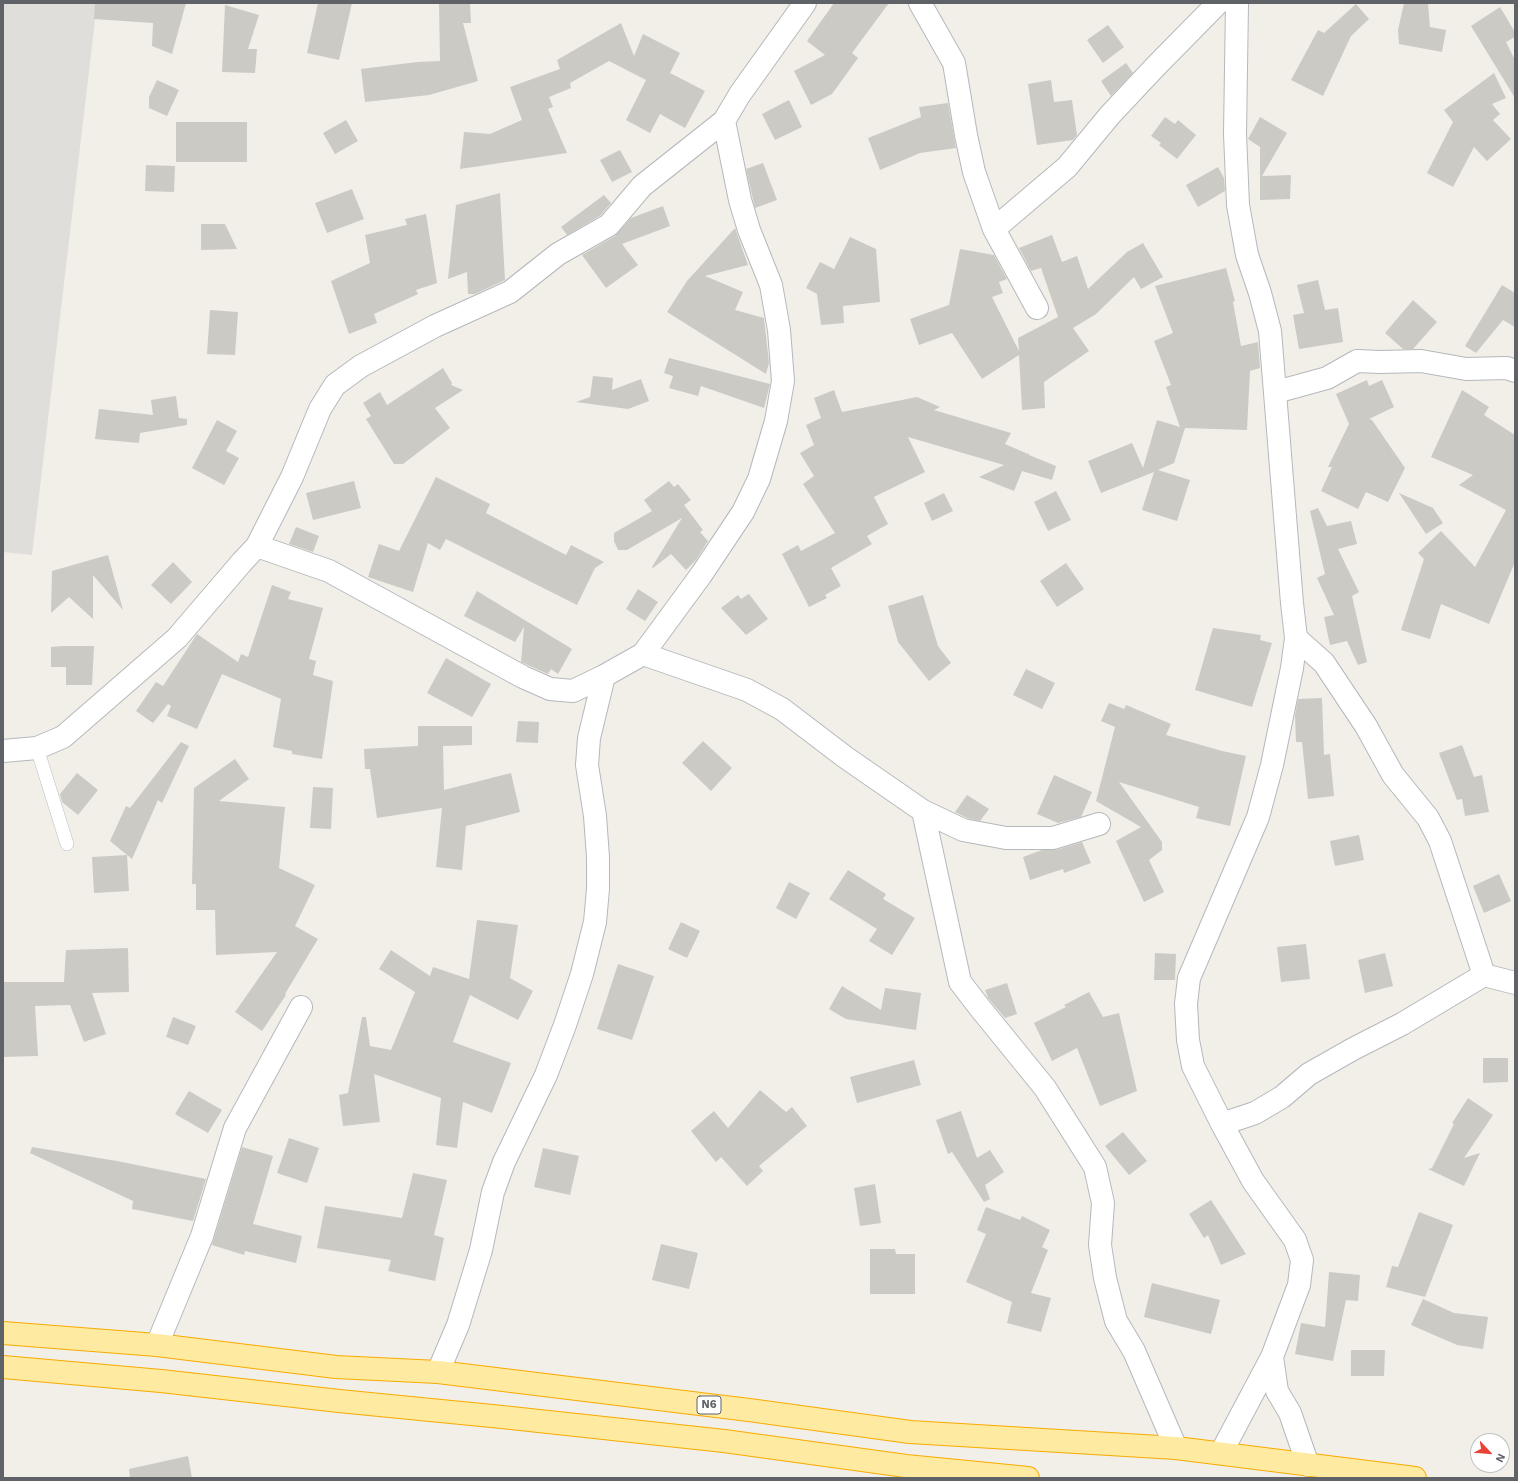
<!DOCTYPE html>
<style>
body{margin:0}
#map{position:relative;width:1518px;height:1481px;overflow:hidden;background:#f1efe8;font-family:"Work Sans",sans-serif}
canvas{display:block}
.frame{position:absolute;inset:0;border:4px solid #5f6368;pointer-events:none}
.north{position:absolute;left:1470px;top:1433px;width:40px;height:40px;box-sizing:border-box;background:#fff;border:1px solid #bfc1c3;border-radius:50%;rotate:116deg;font-size:11px;font-weight:700;line-height:16px;text-align:center;color:#5f6368}
.north::after{content:'';display:block;margin:auto;width:14px;height:18px;background:#ea4335;clip-path:polygon(50% 0,100% 100%,50% 72%,0 100%)}
</style>
<div id="map">
<canvas width="1518" height="1481"></canvas>
<div class="frame"></div>
<div class="north">N</div>
</div>
<script>
const g = document.querySelector('canvas').getContext('2d');
g.lineJoin = 'round';
function fillPath(path, color) {
  g.fillStyle = color;
  g.fill(path, 'evenodd');
}
function stroke(path, color, width, dash) {
  g.strokeStyle = color;
  g.lineWidth = width;
  g.lineCap = dash ? 'butt' : 'round';
  g.setLineDash(dash || []);
  g.stroke(path);
}
function write(font, color, halo, rows, align = 'center') {
  g.font = font + ' "Work Sans",sans-serif';
  g.lineWidth = 3;
  g.setLineDash([]);
  g.textBaseline = 'middle';
  g.strokeStyle = halo;
  g.fillStyle = color;
  for (const [text, x, y, turn = 0] of rows) {
    g.save();
    g.translate(x, y);
    g.rotate((+turn || 0) * Math.PI / 180);
    g.textAlign = isNaN(turn) ? turn : align;
    if (halo) g.strokeText(text, 0, 0);
    g.fillText(text, 0, 0);
    g.restore();
  }
}
const industrial = new Path2D(`
 M 3,3 L 97,3 L 32,555 L 3,552 Z`);
const building = new Path2D(`
 M 95,3 L 186,3 L 172,54 L 152,46 L 153,23 L 94,19 Z
 M 318,3 L 352,3 L 339,60 L 307,53 Z
 M 439,3 L 470,3 L 471,23 L 463,23 L 478,81 L 429,95 L 365,102 L 361,69 L 417,62 L 440,61 Z
 M 834,3 L 889,3 L 852,53 L 858,58 L 832,94 L 811,105 L 794,71 L 825,55 L 807,41 Z
 M 1404,3 L 1428,3 L 1430,27 L 1446,30 L 1442,52 L 1399,44 L 1398,30 Z
 M 1356,4 L 1369,19 L 1351,36 L 1323,96 L 1291,80 L 1318,30 L 1324,33 Z
 M 225,5 L 259,15 L 248,49 L 257,49 L 255,73 L 222,72 Z
 M 1500,7 L 1515,32 L 1515,37 L 1506,42 L 1515,60 L 1515,98 L 1471,26 Z
 M 621,23 L 634,56 L 643,34 L 680,53 L 670,73 L 705,91 L 685,128 L 660,114 L 650,133 L 626,120 L 646,80 L 609,61 L 570,83 L 571,88 L 549,97 L 553,107 L 548,109 L 567,153 L 460,169 L 464,132 L 490,134 L 522,120 L 510,87 L 560,69 L 557,60 Z
 M 1108,25 L 1124,47 L 1103,63 L 1087,40 Z
 M 1126,63 L 1133,73 L 1111,96 L 1101,81 Z
 M 1494,73 L 1506,98 L 1492,104 L 1500,114 L 1493,120 L 1511,139 L 1487,161 L 1474,147 L 1453,187 L 1427,173 L 1453,122 L 1444,110 Z
 M 157,80 L 179,90 L 167,116 L 149,108 L 149,97 Z
 M 1051,80 L 1054,102 L 1072,100 L 1077,135 L 1073,140 L 1037,145 L 1028,84 Z
 M 789,100 L 802,127 L 775,140 L 762,114 Z
 M 948,103 L 956,148 L 920,153 L 880,170 L 868,138 L 921,117 L 919,107 Z
 M 1165,117 L 1175,124 L 1178,120 L 1196,135 L 1177,159 L 1159,145 L 1161,143 L 1151,136 Z
 M 1260,117 L 1287,133 L 1262,176 L 1291,175 L 1290,199 L 1260,200 L 1260,147 L 1248,139 Z
 M 346,120 L 358,141 L 335,154 L 323,133 Z
 M 176,122 L 247,122 L 247,162 L 176,162 Z
 M 620,150 L 632,172 L 612,182 L 600,160 Z
 M 763,163 L 777,200 L 755,208 L 746,169 Z
 M 146,165 L 175,166 L 174,192 L 145,191 Z
 M 1218,167 L 1224,178 L 1225,191 L 1198,207 L 1186,185 Z
 M 352,189 L 364,219 L 327,233 L 315,203 Z
 M 500,193 L 505,280 L 475,294 L 468,294 L 467,272 L 448,279 L 456,205 Z
 M 604,195 L 611,203 L 601,215 L 567,235 L 561,227 Z
 M 663,206 L 670,226 L 622,244 L 638,265 L 606,288 L 582,255 L 615,236 L 631,218 Z
 M 426,214 L 437,283 L 416,290 L 418,294 L 374,314 L 377,323 L 349,334 L 331,281 L 370,263 L 365,235 L 407,225 L 405,219 Z
 M 201,224 L 225,224 L 237,249 L 201,250 Z
 M 735,228 L 748,265 L 705,276 L 743,292 L 735,310 L 764,318 L 769,363 L 766,374 L 667,312 L 687,281 Z
 M 1052,235 L 1062,262 L 1077,256 L 1088,289 L 1127,252 L 1143,243 L 1163,277 L 1141,289 L 1134,277 L 1096,314 L 1073,328 L 1089,351 L 1044,382 L 1045,408 L 1022,410 L 1019,355 L 982,379 L 952,333 L 919,345 L 910,319 L 949,305 L 960,249 L 994,255 L 1007,279 L 999,282 L 1003,293 L 992,297 L 1019,351 L 1018,338 L 1058,317 L 1041,268 L 1031,271 L 1019,248 Z
 M 850,237 L 876,249 L 880,302 L 843,306 L 844,323 L 821,325 L 817,294 L 806,288 L 820,262 L 834,269 Z
 M 1226,268 L 1235,301 L 1233,302 L 1241,346 L 1258,342 L 1260,368 L 1250,371 L 1247,430 L 1185,428 L 1174,463 L 1158,470 L 1190,480 L 1177,521 L 1142,510 L 1154,472 L 1101,493 L 1088,461 L 1132,443 L 1143,468 L 1157,420 L 1180,427 L 1166,387 L 1171,385 L 1154,341 L 1173,333 L 1155,286 Z
 M 1318,280 L 1325,310 L 1338,308 L 1343,342 L 1299,349 L 1293,315 L 1304,313 L 1297,285 Z
 M 1502,285 L 1515,293 L 1515,327 L 1503,320 L 1476,353 L 1465,346 Z
 M 1413,300 L 1437,322 L 1413,349 L 1403,349 L 1385,333 Z
 M 210,310 L 238,312 L 235,355 L 207,354 Z
 M 669,358 L 770,384 L 764,408 L 701,386 L 698,396 L 669,388 L 673,376 L 664,373 Z
 M 443,368 L 452,383 L 451,385 L 463,390 L 435,408 L 450,428 L 403,464 L 394,464 L 366,419 L 371,416 L 363,403 L 380,392 L 387,405 Z
 M 593,376 L 613,378 L 612,390 L 641,379 L 649,401 L 628,409 L 576,402 L 590,397 Z
 M 1367,380 L 1369,386 L 1382,380 L 1394,407 L 1369,419 L 1372,420 L 1405,468 L 1388,502 L 1366,492 L 1358,509 L 1321,491 L 1332,467 L 1328,467 L 1349,424 L 1336,394 Z
 M 834,390 L 842,412 L 917,397 L 940,407 L 934,410 L 1011,433 L 1005,444 L 1028,454 L 1029,453 L 1029,455 L 1056,466 L 1052,480 L 1022,471 L 1014,491 L 979,477 L 1004,465 L 908,437 L 925,472 L 874,497 L 888,524 L 867,536 L 872,544 L 831,568 L 841,586 L 825,595 L 827,598 L 809,607 L 782,554 L 798,545 L 801,551 L 835,533 L 803,484 L 814,476 L 800,453 L 814,445 L 806,425 L 821,418 L 814,398 Z
 M 1462,390 L 1489,407 L 1484,415 L 1515,435 L 1515,562 L 1489,624 L 1441,604 L 1430,639 L 1401,630 L 1424,559 L 1418,553 L 1441,531 L 1475,567 L 1506,510 L 1459,485 L 1473,475 L 1431,457 Z
 M 176,396 L 179,418 L 187,419 L 187,425 L 140,433 L 139,443 L 95,439 L 99,409 L 153,415 L 151,400 Z
 M 217,420 L 237,431 L 226,451 L 239,458 L 224,485 L 192,468 Z
 M 436,477 L 490,504 L 486,513 L 566,555 L 571,545 L 604,562 L 595,568 L 577,605 L 446,539 L 440,550 L 428,543 L 413,592 L 368,577 L 379,544 L 399,551 Z
 M 354,481 L 361,508 L 313,520 L 306,493 Z
 M 669,481 L 674,487 L 678,484 L 691,500 L 684,505 L 703,530 L 700,532 L 708,541 L 696,560 L 686,570 L 671,554 L 653,568 L 652,567 L 682,518 L 627,550 L 618,550 L 614,541 L 614,533 L 652,511 L 644,500 Z
 M 1056,491 L 1071,520 L 1048,531 L 1034,502 Z
 M 944,493 L 953,511 L 932,521 L 924,503 Z
 M 1399,493 L 1433,508 L 1443,523 L 1426,534 Z
 M 1318,508 L 1327,526 L 1351,521 L 1357,544 L 1338,549 L 1359,592 L 1352,596 L 1367,662 L 1358,665 L 1347,641 L 1330,645 L 1324,617 L 1334,615 L 1317,578 L 1325,574 L 1310,511 Z
 M 296,527 L 319,536 L 313,552 L 289,544 Z
 M 108,555 L 123,610 L 93,575 L 93,619 L 69,597 L 51,613 L 52,571 Z
 M 173,562 L 192,582 L 171,604 L 151,585 Z
 M 1066,563 L 1084,589 L 1057,607 L 1040,581 Z
 M 272,585 L 291,592 L 288,599 L 323,608 L 309,659 L 316,661 L 313,675 L 333,681 L 322,759 L 292,754 L 292,751 L 273,747 L 281,699 L 222,674 L 197,729 L 167,716 L 171,706 L 168,704 L 153,723 L 136,711 L 156,682 L 163,686 L 197,634 L 238,662 L 241,654 L 248,657 Z
 M 638,589 L 658,602 L 645,621 L 626,609 Z
 M 477,591 L 572,649 L 558,674 L 551,669 L 548,674 L 521,662 L 524,627 L 515,642 L 464,616 Z
 M 749,594 L 768,619 L 746,635 L 721,608 L 738,595 L 741,599 Z
 M 923,595 L 938,646 L 951,663 L 929,681 L 898,642 L 888,606 Z
 M 1213,628 L 1261,635 L 1260,640 L 1272,643 L 1252,707 L 1195,690 Z
 M 62,646 L 94,646 L 92,685 L 66,685 L 66,667 L 51,667 L 51,647 Z
 M 446,658 L 491,684 L 472,717 L 427,693 Z
 M 1026,669 L 1055,683 L 1042,709 L 1013,695 Z
 M 1322,698 L 1324,755 L 1330,754 L 1334,796 L 1308,799 L 1302,742 L 1296,742 L 1295,715 L 1298,699 Z
 M 1109,703 L 1124,709 L 1126,705 L 1171,724 L 1166,735 L 1222,751 L 1246,756 L 1230,826 L 1196,818 L 1199,807 L 1119,782 L 1162,842 L 1162,850 L 1149,860 L 1164,892 L 1144,902 L 1116,841 L 1141,827 L 1096,801 L 1115,727 L 1101,721 Z
 M 518,721 L 539,722 L 538,743 L 516,742 Z
 M 418,726 L 472,726 L 472,745 L 443,746 L 444,790 L 511,773 L 520,812 L 466,826 L 462,870 L 436,867 L 442,808 L 377,818 L 370,769 L 365,769 L 364,749 L 418,746 Z
 M 703,741 L 732,768 L 711,791 L 682,763 Z
 M 181,742 L 189,746 L 162,803 L 158,800 L 132,859 L 127,855 L 129,891 L 94,893 L 92,857 L 127,855 L 110,841 L 126,806 L 130,808 Z
 M 1462,745 L 1474,777 L 1482,775 L 1489,812 L 1465,816 L 1462,799 L 1457,800 L 1439,753 Z
 M 235,759 L 249,779 L 219,801 L 285,807 L 279,868 L 315,885 L 295,926 L 318,939 L 285,994 L 286,995 L 262,1031 L 235,1012 L 277,952 L 216,955 L 215,910 L 196,910 L 196,884 L 192,884 L 194,788 Z
 M 77,773 L 98,790 L 78,815 L 62,802 L 60,794 Z
 M 1054,775 L 1092,792 L 1081,817 L 1058,823 L 1037,814 Z
 M 313,787 L 333,788 L 331,829 L 310,828 Z
 M 967,795 L 989,809 L 980,821 L 967,818 L 955,812 Z
 M 1359,835 L 1364,860 L 1335,866 L 1330,841 Z
 M 1082,842 L 1091,863 L 1064,873 L 1063,869 L 1030,880 L 1023,857 L 1042,850 L 1056,850 Z
 M 848,870 L 886,894 L 883,899 L 915,918 L 892,955 L 869,941 L 877,929 L 829,899 Z
 M 1499,874 L 1511,901 L 1484,913 L 1473,886 Z
 M 789,882 L 810,893 L 796,919 L 776,908 Z
 M 477,920 L 518,925 L 510,978 L 533,991 L 518,1020 L 470,995 L 453,1042 L 511,1063 L 492,1113 L 463,1102 L 457,1148 L 436,1145 L 441,1098 L 374,1074 L 380,1122 L 343,1126 L 339,1095 L 348,1093 L 362,1017 L 366,1017 L 370,1046 L 391,1050 L 415,992 L 379,969 L 391,950 L 430,976 L 433,967 L 469,979 Z
 M 681,922 L 700,931 L 687,958 L 668,949 Z
 M 1306,944 L 1310,979 L 1281,982 L 1277,947 Z
 M 128,948 L 129,992 L 92,993 L 106,1034 L 84,1042 L 70,1005 L 35,1006 L 38,1056 L 3,1057 L 3,982 L 64,982 L 66,950 Z
 M 1155,953 L 1176,954 L 1175,980 L 1154,980 Z
 M 1385,953 L 1393,986 L 1365,993 L 1358,960 Z
 M 618,964 L 654,976 L 632,1040 L 597,1029 Z
 M 1007,983 L 1017,1014 L 1005,1018 L 988,998 L 985,990 Z
 M 842,986 L 881,1010 L 885,988 L 921,993 L 916,1030 L 846,1019 L 829,1009 Z
 M 1089,992 L 1103,1017 L 1119,1013 L 1137,1091 L 1100,1106 L 1077,1048 L 1052,1061 L 1034,1023 L 1066,1007 L 1064,1005 Z
 M 173,1017 L 196,1026 L 188,1045 L 166,1037 Z
 M 1483,1058 L 1508,1058 L 1508,1082 L 1483,1083 Z
 M 914,1060 L 921,1085 L 857,1103 L 850,1077 Z
 M 760,1090 L 786,1112 L 792,1107 L 807,1126 L 759,1166 L 763,1171 L 747,1186 L 721,1157 L 716,1162 L 691,1131 L 714,1111 L 728,1128 Z
 M 189,1091 L 222,1110 L 208,1133 L 175,1114 Z
 M 1468,1098 L 1493,1115 L 1464,1158 L 1480,1153 L 1464,1186 L 1428,1169 L 1432,1168 L 1454,1124 L 1452,1123 Z
 M 961,1111 L 977,1158 L 990,1150 L 1004,1172 L 985,1185 L 990,1199 L 984,1202 L 952,1152 L 948,1154 L 936,1120 Z
 M 1123,1132 L 1147,1161 L 1129,1175 L 1105,1146 Z
 M 289,1138 L 319,1148 L 307,1183 L 277,1173 Z
 M 32,1147 L 117,1161 L 206,1179 L 193,1221 L 132,1209 L 133,1201 L 30,1153 Z
 M 242,1147 L 273,1156 L 253,1224 L 302,1236 L 296,1263 L 245,1251 L 244,1255 L 212,1245 Z
 M 543,1148 L 579,1156 L 570,1195 L 534,1187 Z
 M 413,1173 L 447,1180 L 434,1235 L 444,1238 L 435,1281 L 388,1271 L 391,1260 L 317,1248 L 325,1206 L 402,1218 Z
 M 875,1184 L 881,1223 L 860,1226 L 854,1188 Z
 M 1211,1200 L 1246,1254 L 1221,1265 L 1208,1235 L 1204,1238 L 1189,1214 Z
 M 986,1207 L 1020,1220 L 1022,1216 L 1050,1230 L 1042,1247 L 1048,1250 L 1031,1293 L 1051,1298 L 1041,1332 L 1007,1323 L 1012,1302 L 966,1282 L 986,1234 L 977,1230 Z
 M 1419,1212 L 1453,1225 L 1425,1297 L 1386,1287 L 1392,1266 L 1398,1267 Z
 M 661,1244 L 698,1253 L 689,1289 L 652,1280 Z
 M 870,1249 L 895,1249 L 896,1254 L 915,1254 L 915,1294 L 870,1294 Z
 M 1329,1272 L 1360,1275 L 1358,1301 L 1346,1300 L 1333,1361 L 1295,1354 L 1301,1323 L 1325,1327 Z
 M 1152,1283 L 1220,1300 L 1211,1334 L 1144,1317 Z
 M 1423,1299 L 1454,1313 L 1488,1317 L 1483,1349 L 1457,1345 L 1411,1325 Z
 M 1351,1350 L 1385,1350 L 1384,1376 L 1351,1376 Z
 M 188,1456 L 192,1478 L 130,1478 L 129,1469 Z`);
const service = new Path2D(`
 M 37,748 L 67,844`);
const minor = new Path2D(`
 M 920,3 L 954,63 L 966,135 L 974,172 L 994,229 L 1037,308
 M 994,229 L 1067,167 L 1110,115 L 1156,66 L 1218,3
 M 1276,392 L 1327,378 L 1357,361 L 1380,362 L 1421,361 L 1466,369 L 1507,368 L 1515,371
 M 257,546 L 329,571 L 523,677 L 550,689 L 573,691 L 604,676 L 643,654 L 701,575 L 743,512 L 759,479 L 776,421 L 783,381 L 779,330 L 771,285 L 749,230 L 740,200 L 724,121
 M 1296,638 L 1324,663 L 1366,726 L 1393,775 L 1428,818 L 1440,841 L 1484,975 L 1515,983
 M 643,654 L 747,690 L 782,709 L 845,757 L 923,811 L 963,830 L 1006,838 L 1053,838 L 1099,824
 M 3,751 L 37,748 L 63,737 L 177,638 L 242,562 L 257,546 L 292,477 L 320,409 L 335,385 L 361,366 L 435,326 L 510,292 L 558,254 L 609,225 L 642,186 L 724,121 L 740,94 L 805,3
 M 923,811 L 960,982 L 980,1008 L 1045,1088 L 1095,1167 L 1103,1203 L 1100,1245 L 1105,1278 L 1116,1321 L 1134,1351 L 1176,1448
 M 1222,1124 L 1255,1113 L 1282,1097 L 1309,1074 L 1353,1049 L 1402,1024 L 1484,975
 M 157,1345 L 202,1236 L 235,1128 L 301,1007
 M 1272,1357 L 1277,1391 L 1290,1413 L 1308,1465
 M 438,1372 L 458,1325 L 470,1286 L 481,1250 L 493,1192 L 504,1162 L 546,1075 L 565,1025 L 582,974 L 595,922 L 598,889 L 598,857 L 595,816 L 587,765 L 589,738 L 604,676
 M 1221,1453 L 1272,1357 L 1299,1285 L 1302,1260 L 1295,1240 L 1253,1181 L 1222,1124 L 1193,1066 L 1188,1040 L 1186,1004 L 1189,978 L 1258,817 L 1272,765 L 1292,668 L 1296,638 L 1292,603 L 1270,331 L 1260,293 L 1247,255 L 1238,205 L 1235,134 L 1237,3`);
const trunk = new Path2D(`
 M 3,1333 L 157,1345 L 336,1367 L 438,1372 L 749,1410 L 910,1432 L 1176,1448 L 1415,1478
 M 3,1367 L 161,1381 L 339,1401 L 502,1417 L 724,1441 L 906,1466 L 1028,1478`);
const shields = [
 [709,1405,24]
];
const shieldNames = [
 ["N6",709,1405]
];
fillPath(industrial, '#e0deda');
fillPath(building, '#cccac5');
stroke(service, '#b5b8bc', 14);
stroke(minor, '#b5b8bc', 24);
stroke(trunk, '#f9ab00', 24);
stroke(service, '#fff', 13);
stroke(minor, '#fff', 22);
stroke(trunk, '#feeaa1', 22);
for (const [x, y, w] of shields) {
  const box = new Path2D();
  box.roundRect(x - w / 2, y - 9, w, 18, 3);
  g.fillStyle = '#fff';
  g.fill(box);
  stroke(box, '#5f6368', 1);
}
write('bold 11px', '#5f6368', null, shieldNames);
</script>
